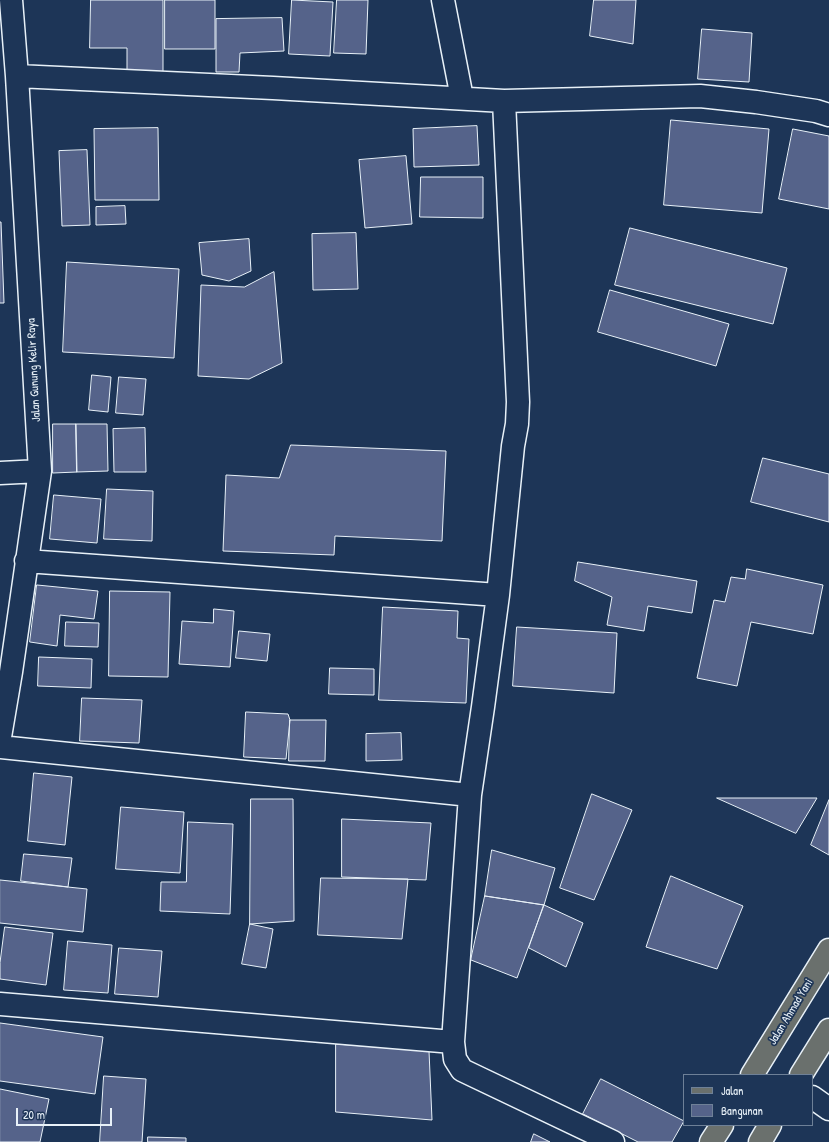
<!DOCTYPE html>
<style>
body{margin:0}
#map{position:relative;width:829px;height:1142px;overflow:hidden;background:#1d3557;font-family:"Patrick Hand",sans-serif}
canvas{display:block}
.legend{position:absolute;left:683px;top:1074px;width:130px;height:52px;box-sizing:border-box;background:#1d3557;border:1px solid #6e8097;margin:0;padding:5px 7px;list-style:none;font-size:12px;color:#e8f1f8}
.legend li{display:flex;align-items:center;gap:8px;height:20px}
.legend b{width:20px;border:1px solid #6e8097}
.scale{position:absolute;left:16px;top:1108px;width:96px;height:18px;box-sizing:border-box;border:2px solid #e8f1f8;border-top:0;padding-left:5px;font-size:12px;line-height:14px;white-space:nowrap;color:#e8f1f8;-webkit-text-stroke:3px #1d3557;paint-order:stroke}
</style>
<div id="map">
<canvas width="829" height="1142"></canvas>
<ul class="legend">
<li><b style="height:5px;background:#6a706d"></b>Jalan</li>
<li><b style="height:11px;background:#55638a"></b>Bangunan</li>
</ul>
<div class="scale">20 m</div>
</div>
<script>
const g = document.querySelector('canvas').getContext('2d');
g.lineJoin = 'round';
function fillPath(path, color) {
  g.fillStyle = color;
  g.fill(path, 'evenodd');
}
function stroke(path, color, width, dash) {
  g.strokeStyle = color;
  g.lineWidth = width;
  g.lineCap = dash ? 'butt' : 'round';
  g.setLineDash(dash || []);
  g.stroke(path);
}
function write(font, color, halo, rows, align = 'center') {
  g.font = font + ' "Patrick Hand",sans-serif';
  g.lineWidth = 3.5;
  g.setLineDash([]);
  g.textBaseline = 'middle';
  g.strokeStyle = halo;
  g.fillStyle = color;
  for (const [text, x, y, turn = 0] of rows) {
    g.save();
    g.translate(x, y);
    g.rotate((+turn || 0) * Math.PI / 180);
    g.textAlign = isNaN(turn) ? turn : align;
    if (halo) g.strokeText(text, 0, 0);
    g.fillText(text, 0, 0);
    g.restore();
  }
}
const building = new Path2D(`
 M 91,0 L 163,0 L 163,72 L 127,71 L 127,48 L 90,48 Z
 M 165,0 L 215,0 L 215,49 L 165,49 Z
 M 292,0 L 333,2 L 330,56 L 289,54 Z
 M 337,0 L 368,0 L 366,54 L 334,53 Z
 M 594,0 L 636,0 L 633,44 L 590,36 Z
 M 282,18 L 284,51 L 240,53 L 239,72 L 216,72 L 216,19 Z
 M 702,29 L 752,33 L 749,82 L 698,79 Z
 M 671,120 L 769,129 L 762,213 L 664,205 Z
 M 477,126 L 479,165 L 414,167 L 413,129 Z
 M 158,128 L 159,200 L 95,200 L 94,129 Z
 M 793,129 L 829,136 L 829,209 L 779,199 Z
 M 87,150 L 90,225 L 62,226 L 59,151 Z
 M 406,156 L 412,224 L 365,228 L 359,160 Z
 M 421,177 L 483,177 L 483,218 L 420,217 Z
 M 125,206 L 126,224 L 96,225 L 96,207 Z
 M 0,222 L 1,222 L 4,303 L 0,303 Z
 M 630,228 L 787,268 L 773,324 L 615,285 Z
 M 356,233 L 358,289 L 313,290 L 312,234 Z
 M 249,239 L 251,271 L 229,281 L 202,275 L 199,243 Z
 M 67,262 L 179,269 L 174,358 L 63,352 Z
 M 274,272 L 282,363 L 249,379 L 198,376 L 201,285 L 244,287 Z
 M 610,290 L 729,324 L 716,366 L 598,332 Z
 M 92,375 L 111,377 L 108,412 L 89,410 Z
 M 119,377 L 146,379 L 143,415 L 116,413 Z
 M 53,424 L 76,424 L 77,472 L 53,473 Z
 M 76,424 L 107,424 L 108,471 L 77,472 Z
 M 145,428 L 146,472 L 114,472 L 113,429 Z
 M 291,445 L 446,451 L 442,541 L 335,536 L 334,555 L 223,551 L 226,475 L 279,478 Z
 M 763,458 L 829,474 L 829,522 L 751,502 Z
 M 107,489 L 153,491 L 152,541 L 104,539 Z
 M 54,495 L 101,499 L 97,543 L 50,539 Z
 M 578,562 L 697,581 L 692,613 L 648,606 L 644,631 L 607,625 L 612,597 L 575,581 Z
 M 747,569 L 823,585 L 813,634 L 751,622 L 737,686 L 697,678 L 714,600 L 725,602 L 731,577 L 745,579 Z
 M 37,585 L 98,591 L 94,619 L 60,615 L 57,646 L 30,642 Z
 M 110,591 L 170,592 L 168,677 L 109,676 Z
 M 383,607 L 458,611 L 457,638 L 469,639 L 466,703 L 379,700 Z
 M 214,609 L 234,611 L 230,667 L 179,664 L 182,621 L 213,623 Z
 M 66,622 L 99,623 L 98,647 L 65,646 Z
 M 517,627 L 617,633 L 614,693 L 513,686 Z
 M 239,631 L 270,634 L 267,661 L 236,658 Z
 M 39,657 L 92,659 L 91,688 L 38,686 Z
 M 330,668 L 374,669 L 374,695 L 329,694 Z
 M 82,698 L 142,700 L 139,743 L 80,741 Z
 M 246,712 L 288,714 L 290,720 L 286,759 L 244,757 Z
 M 290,720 L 326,720 L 325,761 L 289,761 Z
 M 401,733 L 402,760 L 366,761 L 366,734 Z
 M 34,773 L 72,777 L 65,845 L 28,841 Z
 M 592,794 L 632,810 L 594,900 L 560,888 Z
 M 717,798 L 817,798 L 796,833 Z
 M 251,799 L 293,799 L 294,921 L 250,924 Z
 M 829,800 L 829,855 L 811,845 Z
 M 121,807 L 184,812 L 180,873 L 116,869 Z
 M 342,819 L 431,823 L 426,880 L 342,877 Z
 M 188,822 L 233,824 L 230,914 L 160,911 L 161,882 L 186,882 Z
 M 492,850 L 555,868 L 544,905 L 485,896 Z
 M 24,854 L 72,858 L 68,887 L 21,881 Z
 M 671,876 L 743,906 L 717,969 L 646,947 L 660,906 Z
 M 321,878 L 408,879 L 402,939 L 318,935 Z
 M 0,880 L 87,889 L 83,932 L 0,923 Z
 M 485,896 L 544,905 L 517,978 L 471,960 Z
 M 544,905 L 583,923 L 566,967 L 529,948 Z
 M 250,924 L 273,929 L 266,968 L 242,964 Z
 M 5,927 L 53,933 L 46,985 L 0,979 L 0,963 Z
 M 68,941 L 112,945 L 108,993 L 64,990 Z
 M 119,948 L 162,951 L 158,997 L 115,994 Z
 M 0,1023 L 103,1037 L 95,1094 L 0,1081 Z
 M 336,1044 L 429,1051 L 432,1120 L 336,1112 Z
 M 104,1076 L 146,1079 L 142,1142 L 100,1142 Z
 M 601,1079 L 684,1121 L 672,1142 L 638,1142 L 583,1114 Z
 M 0,1089 L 49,1099 L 40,1142 L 0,1142 Z
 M 534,1134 L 550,1142 L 531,1142 Z
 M 148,1137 L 186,1138 L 186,1142 L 148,1142 Z`);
const minor = new Path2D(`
 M 443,0 L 462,98
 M 17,76 L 273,88 L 504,101 L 700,96 L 756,102 L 816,111 L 829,115
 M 504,101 L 518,402 L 517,424 L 513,446 L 498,595 L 483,707 L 470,795 L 453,1042 L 455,1059 L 462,1070 L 613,1142
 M 0,473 L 40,471
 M 26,561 L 498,595
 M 0,737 L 11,672 L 40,471 L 17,76 L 11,0
 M 0,747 L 470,795
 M 0,1004 L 453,1042
 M 812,1097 L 829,1109`);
const primary = new Path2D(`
 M 752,1075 L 829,950
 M 801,1075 L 829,1030
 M 711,1142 L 722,1125
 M 760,1142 L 770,1125`);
const streetNames = [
 ["Jalan Gunung Kelir Raya",34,370,-93],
 ["Jalan Ahmad Yani",791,1012,-59]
];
fillPath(building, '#55638a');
stroke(building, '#e8f1f8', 1);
stroke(minor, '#e8f1f8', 25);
stroke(primary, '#e8f1f8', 25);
stroke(minor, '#1d3557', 22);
stroke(primary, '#6a706d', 22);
write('12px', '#e8f1f8', '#1d3557', streetNames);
</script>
